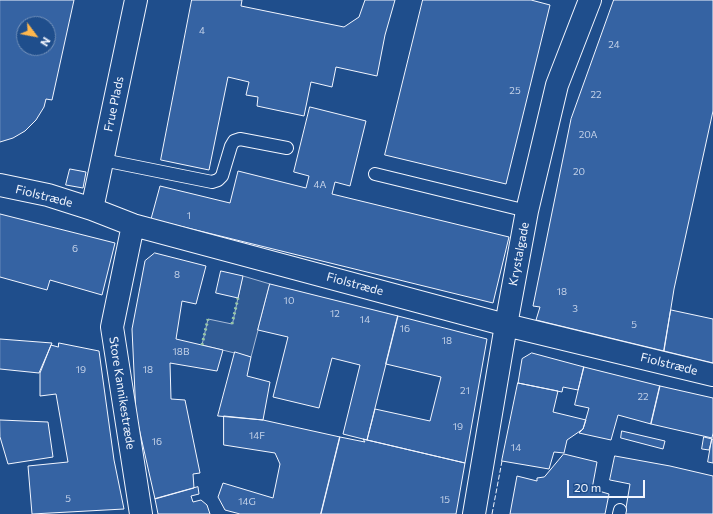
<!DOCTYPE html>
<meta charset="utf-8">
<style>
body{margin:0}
#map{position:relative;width:713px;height:514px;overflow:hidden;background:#1f4e8c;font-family:Commissioner,sans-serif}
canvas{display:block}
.north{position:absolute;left:16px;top:16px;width:40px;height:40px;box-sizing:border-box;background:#1f4e8c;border:1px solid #7391ba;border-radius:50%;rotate:122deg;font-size:11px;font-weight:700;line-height:16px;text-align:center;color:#f2f6ff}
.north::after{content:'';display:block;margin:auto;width:14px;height:18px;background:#ffb74d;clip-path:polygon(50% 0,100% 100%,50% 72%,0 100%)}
.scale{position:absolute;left:567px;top:480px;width:78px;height:18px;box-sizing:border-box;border:2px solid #f2f6ff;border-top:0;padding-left:5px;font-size:12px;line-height:14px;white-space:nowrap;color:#f2f6ff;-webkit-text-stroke:3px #1f4e8c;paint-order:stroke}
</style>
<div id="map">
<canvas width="713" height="514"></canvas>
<div class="north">N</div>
<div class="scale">20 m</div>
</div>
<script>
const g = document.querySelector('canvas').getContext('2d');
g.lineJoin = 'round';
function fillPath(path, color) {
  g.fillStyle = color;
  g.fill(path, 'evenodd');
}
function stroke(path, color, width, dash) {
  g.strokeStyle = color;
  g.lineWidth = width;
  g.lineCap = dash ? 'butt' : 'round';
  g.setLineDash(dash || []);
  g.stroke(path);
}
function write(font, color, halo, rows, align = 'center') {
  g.font = font + ' Commissioner,sans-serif';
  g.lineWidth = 3;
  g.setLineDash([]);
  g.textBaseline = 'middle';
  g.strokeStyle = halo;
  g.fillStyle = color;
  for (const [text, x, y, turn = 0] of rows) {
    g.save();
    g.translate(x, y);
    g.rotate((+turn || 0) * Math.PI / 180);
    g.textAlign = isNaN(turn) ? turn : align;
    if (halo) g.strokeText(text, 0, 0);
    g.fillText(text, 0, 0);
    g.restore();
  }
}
const green = new Path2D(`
 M 243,276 L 270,284 L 251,357 L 202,345 L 208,319 L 232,324 Z`);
const building = new Path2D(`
 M 0,0 L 74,0 L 52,100 L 46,99 L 44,107 L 36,120 L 25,131 L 13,138 L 0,142 ZM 24,24 L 48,24 L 48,48 L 24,48 Z
 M 192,0 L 242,0 L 241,6 L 344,27 L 359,17 L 365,0 L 395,0 L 385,35 L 377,76 L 336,67 L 332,87 L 311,82 L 304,116 L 257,106 L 258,97 L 246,95 L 249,82 L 228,77 L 209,170 L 161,160 Z
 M 423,0 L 531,0 L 550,5 L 506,184 L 385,155 Z
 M 614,0 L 713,0 L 713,111 L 674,289 L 664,351 L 536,320 L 540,307 L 533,306 L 571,119 Z
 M 310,107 L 366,121 L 350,186 L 335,182 L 332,194 L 509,237 L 493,303 L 151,219 L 160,186 L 230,203 L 238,171 L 306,188 L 309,176 L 294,172 Z
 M 70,169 L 86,172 L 83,188 L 66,185 Z
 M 0,214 L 115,243 L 102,295 L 50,280 L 47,290 L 0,277 Z
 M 155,253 L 206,266 L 196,304 L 182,301 L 176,339 L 223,350 L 217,371 L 170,363 L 171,399 L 185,400 L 200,473 L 193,474 L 194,488 L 155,499 L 136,415 L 132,329 L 145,261 Z
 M 221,271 L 243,276 L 238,298 L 216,293 Z
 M 270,284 L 398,316 L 367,440 L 343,434 L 360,365 L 332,358 L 319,408 L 273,397 L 288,337 L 258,330 Z
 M 671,310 L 713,319 L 713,363 L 664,351 Z
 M 398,316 L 487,339 L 465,463 L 367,440 L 375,409 L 430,421 L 441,377 L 386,364 Z
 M 0,339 L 52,343 L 39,373 L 0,369 Z
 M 59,343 L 99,351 L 114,460 L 124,509 L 32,514 L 28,466 L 68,462 L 56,394 L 40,396 L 40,373 L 51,345 L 58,347 Z
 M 235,352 L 251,357 L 247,376 L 270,382 L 263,420 L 218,416 Z
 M 532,353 L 584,367 L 578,390 L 563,387 L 562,392 L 518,383 L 522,359 Z
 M 584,367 L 660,386 L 651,424 L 618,415 L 611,440 L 579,433 L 583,429 L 589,408 L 575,405 Z
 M 518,383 L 558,391 L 553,412 L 586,420 L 583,429 L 567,440 L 564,453 L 554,452 L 549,469 L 502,461 Z
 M 660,386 L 713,398 L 713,433 L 712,438 L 651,424 Z
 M 224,416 L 263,420 L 340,437 L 321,514 L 240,514 L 225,510 L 218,497 L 223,483 L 273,498 L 280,464 L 275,453 L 224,445 Z
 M 0,420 L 48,422 L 53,457 L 8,464 L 0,437 Z
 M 622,431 L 665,441 L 663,449 L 621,438 Z
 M 340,437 L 365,442 L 363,439 L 465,463 L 456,514 L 321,514 Z
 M 704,437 L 712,439 L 709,450 L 702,449 Z
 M 712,439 L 713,439 L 713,463 L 708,462 Z
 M 564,454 L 597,462 L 592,489 L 609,494 L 605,514 L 510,514 L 517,476 L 537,481 L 537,478 L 544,477 Z
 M 615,456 L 670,466 L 713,476 L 713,514 L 625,514 L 630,484 L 610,480 Z
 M 198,487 L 199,494 L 191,496 L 193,502 L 201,500 L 207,505 L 210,514 L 158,514 L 155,499 Z`);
const lane = new Path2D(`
 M 103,160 L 212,182 L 218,180 L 222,176 L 231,146 L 234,141 L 240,139 L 287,148
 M 375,174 L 527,211
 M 619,514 L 620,510`);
const street = new Path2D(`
 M 0,185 L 48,195 L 92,209 L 133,225 L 506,325 L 713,375
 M 92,209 L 136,0
 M 133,225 L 112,327 L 141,514
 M 474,514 L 506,325 L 527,211 L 557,85 L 590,0`);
const hedge = new Path2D(`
 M 232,324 L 238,298
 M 202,345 L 208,319`);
const fence = new Path2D(`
 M 492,514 L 502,461`);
const numberNames = [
 ["4",202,31],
 ["24",614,45],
 ["25",515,91],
 ["22",596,95],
 ["20A",588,135],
 ["20",579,172],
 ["4A",320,185],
 ["1",189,216],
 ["6",75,249],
 ["8",177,275],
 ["18",562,292],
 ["10",289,301],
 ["3",575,309],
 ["12",335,314],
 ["14",365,320],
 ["5",634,325],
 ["16",405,329],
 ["18",447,341],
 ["18B",181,352],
 ["19",81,370],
 ["18",148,370],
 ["21",465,391],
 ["22",643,397],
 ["19",458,427],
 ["14F",257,436],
 ["16",157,442],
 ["14",516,448],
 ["5",68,499],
 ["15",445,500],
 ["14G",247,502]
];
const streetNames = [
 ["Frue Plads",114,104,-78],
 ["Fiolstræde",44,196,14],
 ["Krystalgade",519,254,-79],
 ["Fiolstræde",355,284,15],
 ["Fiolstræde",669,364,14],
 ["Store Kannikestræde",122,393,81]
];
fillPath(green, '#305b95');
stroke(green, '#a8bbd7', 1);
fillPath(building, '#3563a3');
stroke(building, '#f2f6ff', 1);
stroke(lane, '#f2f6ff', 14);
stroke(street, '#f2f6ff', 24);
stroke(lane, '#1f4e8c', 12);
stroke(street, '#1f4e8c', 22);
stroke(hedge, '#97c8a6', 3, [2, 3]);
stroke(fence, '#f2f6ff', 1, [5, 2]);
write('10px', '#c3d1e8', null, numberNames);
write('12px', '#f2f6ff', '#1f4e8c', streetNames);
</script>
